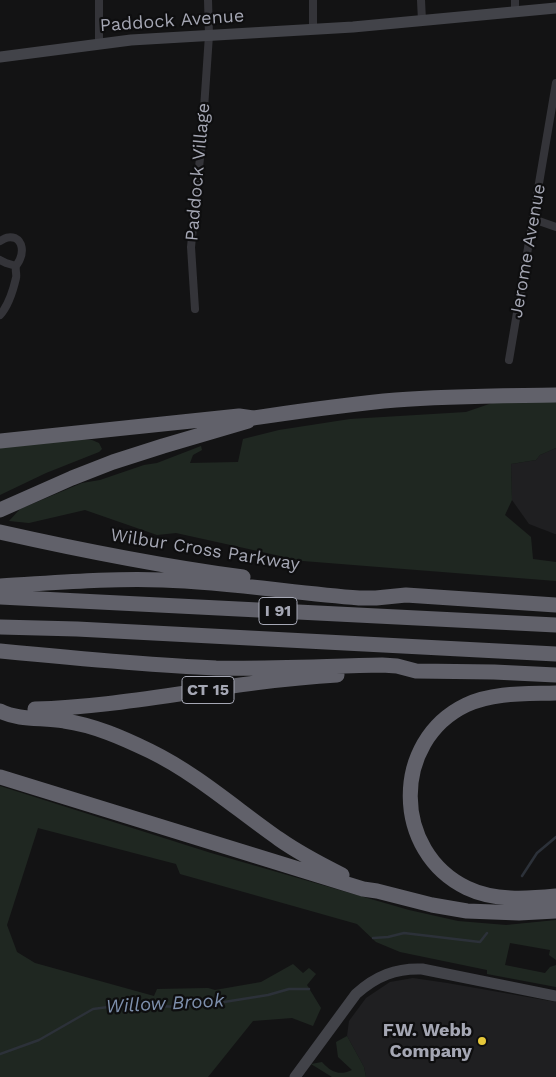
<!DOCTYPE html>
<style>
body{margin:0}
canvas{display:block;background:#131314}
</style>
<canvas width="556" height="1077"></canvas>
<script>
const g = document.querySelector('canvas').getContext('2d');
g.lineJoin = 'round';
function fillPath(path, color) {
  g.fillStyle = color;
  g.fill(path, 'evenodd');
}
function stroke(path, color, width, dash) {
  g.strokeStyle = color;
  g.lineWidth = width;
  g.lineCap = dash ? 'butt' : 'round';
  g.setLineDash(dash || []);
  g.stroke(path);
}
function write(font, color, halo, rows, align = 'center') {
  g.font = font + ' "Work Sans",sans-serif';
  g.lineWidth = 4.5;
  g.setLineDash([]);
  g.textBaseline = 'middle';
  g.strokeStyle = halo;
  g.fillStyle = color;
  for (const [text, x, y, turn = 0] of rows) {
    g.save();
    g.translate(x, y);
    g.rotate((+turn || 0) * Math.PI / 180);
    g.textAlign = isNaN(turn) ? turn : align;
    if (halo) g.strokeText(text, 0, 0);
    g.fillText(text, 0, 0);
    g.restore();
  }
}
const built = new Path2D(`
 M 556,448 L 556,534 L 555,534 L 529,524 L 512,500 L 511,464 L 536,460 L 540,455 Z
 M 413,978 L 447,983 L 556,1002 L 556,1077 L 366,1077 L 364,1067 L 347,1036 L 349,1021 L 366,998 L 390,982 Z`);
const green = new Path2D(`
 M 498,401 L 556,402 L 556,448 L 540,455 L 536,460 L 511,464 L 512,500 L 505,515 L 531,537 L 533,559 L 556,562 L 556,581 L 303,561 L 176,533 L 157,535 L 85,510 L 29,523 L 9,521 L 20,509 L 82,483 L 100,480 L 144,465 L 157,463 L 201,446 L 202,450 L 193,455 L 190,463 L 238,462 L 243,439 L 279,430 L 350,419 L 466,412 Z
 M 75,439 L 92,440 L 99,443 L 102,449 L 99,452 L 46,473 L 0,495 L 0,447 Z
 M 0,786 L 211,853 L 409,910 L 458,921 L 506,925 L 556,920 L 556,960 L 549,955 L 550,950 L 510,943 L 505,965 L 545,973 L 550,967 L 556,965 L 556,987 L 487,974 L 487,970 L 400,952 L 376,942 L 357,924 L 180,874 L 176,864 L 38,828 L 7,925 L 17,952 L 35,963 L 154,996 L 157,989 L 208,988 L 215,990 L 261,982 L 293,964 L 303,973 L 309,968 L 316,974 L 307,985 L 321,1008 L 313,1026 L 292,1018 L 253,1021 L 208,1077 L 0,1077 Z
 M 347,1036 L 364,1067 L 366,1077 L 332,1077 L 311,1064 L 322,1062 C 331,1072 339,1076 352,1070 L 338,1057 L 336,1042 Z`);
const stream = new Path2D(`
 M 522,876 L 537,853 L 556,837
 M 373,938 L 388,937 L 404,933 L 480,942 L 487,933
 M 0,1054 L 39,1040 L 93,1009 L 124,1005 L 183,1007 L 224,1002 L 268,995 L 289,989 L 309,989`);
const street = new Path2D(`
 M 99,0 L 99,43
 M 313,0 L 313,29
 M 421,0 L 422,21
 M 515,12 L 515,0
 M 533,219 L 556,227
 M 0,241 C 5,238 9,236 15,238 C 23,242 23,252 20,259 C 19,262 17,264 16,266 C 15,270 17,275 16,278 C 13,291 9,305 0,315
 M 0,260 L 6,263 L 16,266
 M 195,309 L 191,247 L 202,138 L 209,35 L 208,0
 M 509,360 L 556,83`);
const secondary = new Path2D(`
 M 0,57 L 131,40 L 353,27 L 556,8
 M 295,1077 L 356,994 C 376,976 396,968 422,969 L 556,996`);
const highway = new Path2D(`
 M 0,441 L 239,416 L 253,418 C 301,411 348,404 396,400 C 449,396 503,396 556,395
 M 0,510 L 72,478 L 113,462 L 163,446 L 248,421
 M 0,532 C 80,550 161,566 243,577
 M 0,586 C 54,583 109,578 163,580 C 228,582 294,593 359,598 L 376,598 L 406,595 L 556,605
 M 0,597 L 556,625
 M 0,627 L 77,629 L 556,654
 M 0,651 C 72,658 144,665 216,668 C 271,669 327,666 382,665 L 397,666 L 416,671 L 494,672 L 556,675
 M 556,693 C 527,694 494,692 466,705 C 391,741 392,852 467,888 C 494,901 526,899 556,896
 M 35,709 C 83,708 131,701 179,694 C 231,686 284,678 337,675
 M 0,711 C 20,721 43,717 64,721 C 94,725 123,738 150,751 C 197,774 236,809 279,839 C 299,853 320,864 342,875
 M 0,777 L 363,889 L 377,891 L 432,905 L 467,911 L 519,913 L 556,911`);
const markers = [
 [482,1041,5,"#e6c83a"]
];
const shields = [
 [278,611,38],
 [208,690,52]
];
const shieldNames = [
 ["I 91",278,611],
 ["CT 15",208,690]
];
const streetNames = [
 ["Paddock Avenue",172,21,-4],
 ["Paddock Village",198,172,-85],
 ["Jerome Avenue",528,251,-80],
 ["Wilbur Cross Parkway",205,550,9]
];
const poiNames = [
 ["F.W. Webb",472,1031],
 ["Company",472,1052]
];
const waterNames = [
 ["Willow Brook",165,1004,-3]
];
fillPath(built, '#1f1f21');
fillPath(green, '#1f2721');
stroke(stream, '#2c3139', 2.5);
stroke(street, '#343439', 8);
stroke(secondary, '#424349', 11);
stroke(highway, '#61616a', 15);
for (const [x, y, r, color] of markers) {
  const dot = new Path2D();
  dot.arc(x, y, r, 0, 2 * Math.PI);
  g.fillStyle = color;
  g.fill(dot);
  stroke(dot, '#0e0e0f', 2);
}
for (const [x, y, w] of shields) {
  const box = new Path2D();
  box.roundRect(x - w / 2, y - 13.5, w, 27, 4);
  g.fillStyle = '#0e0e0f';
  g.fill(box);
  stroke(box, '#a5a7b4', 1);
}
write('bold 16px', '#a5a7b4', null, shieldNames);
write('18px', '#a5a7b4', '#0e0e0f', streetNames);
write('bold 18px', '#a5a7b4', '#0e0e0f', poiNames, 'right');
write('italic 19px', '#7e90ad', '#0e0e0f', waterNames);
</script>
